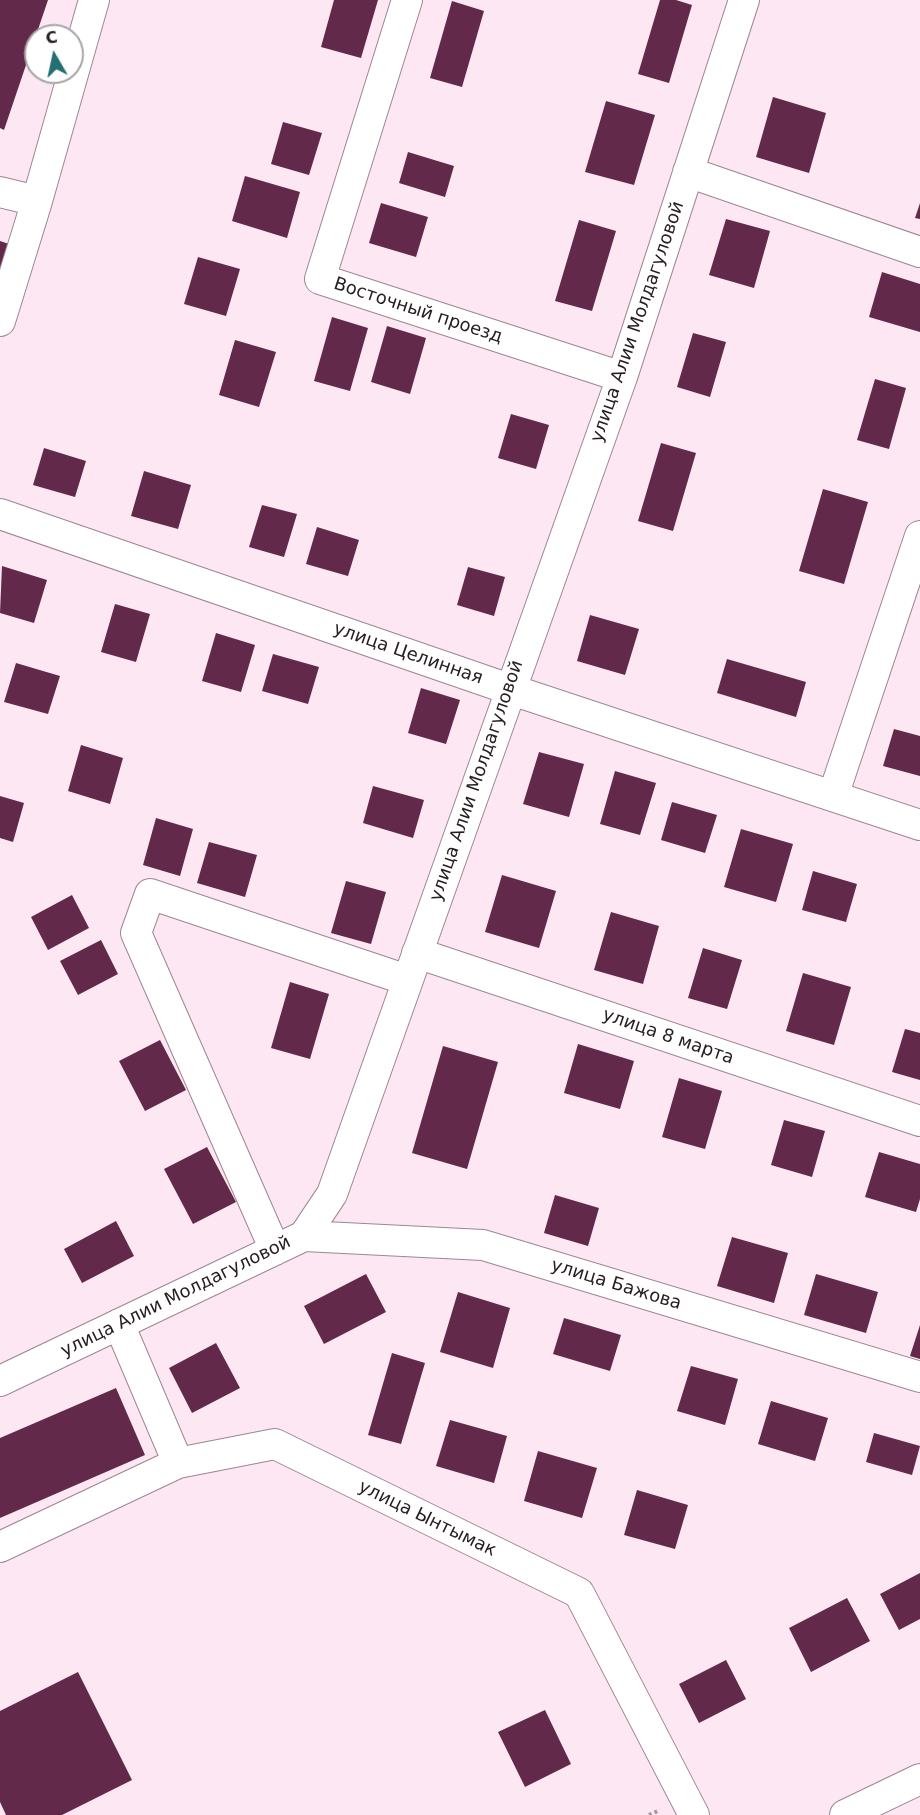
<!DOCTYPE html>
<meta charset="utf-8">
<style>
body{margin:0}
#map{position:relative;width:920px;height:1815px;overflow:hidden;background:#fce7f2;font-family:"DejaVu Sans",sans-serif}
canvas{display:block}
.north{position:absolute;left:24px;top:24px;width:60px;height:60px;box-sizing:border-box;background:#fff;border:2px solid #a8a5a6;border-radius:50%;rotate:351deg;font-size:16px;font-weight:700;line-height:24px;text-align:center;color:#261d21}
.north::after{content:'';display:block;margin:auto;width:21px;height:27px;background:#236f71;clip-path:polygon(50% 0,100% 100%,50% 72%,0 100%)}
</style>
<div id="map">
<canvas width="920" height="1815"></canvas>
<div class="north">С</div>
</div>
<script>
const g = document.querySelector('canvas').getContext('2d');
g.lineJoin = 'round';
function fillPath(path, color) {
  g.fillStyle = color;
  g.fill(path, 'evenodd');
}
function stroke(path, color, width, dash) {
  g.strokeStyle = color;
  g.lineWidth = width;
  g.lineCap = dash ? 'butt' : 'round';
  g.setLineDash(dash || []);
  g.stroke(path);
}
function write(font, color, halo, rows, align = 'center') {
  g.font = font + ' "DejaVu Sans",sans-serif';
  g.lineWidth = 6;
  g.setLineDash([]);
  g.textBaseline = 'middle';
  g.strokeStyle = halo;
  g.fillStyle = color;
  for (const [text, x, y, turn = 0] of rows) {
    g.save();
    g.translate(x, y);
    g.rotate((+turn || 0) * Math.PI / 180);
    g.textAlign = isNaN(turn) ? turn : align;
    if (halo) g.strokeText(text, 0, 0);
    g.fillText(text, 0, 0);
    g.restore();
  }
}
const building = new Path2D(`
 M 0,0 L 48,0 L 4,130 L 0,128 Z
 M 334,0 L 378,0 L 361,58 L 321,47 Z
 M 660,0 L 676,0 L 692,5 L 669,83 L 638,74 Z
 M 452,1 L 484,11 L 462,87 L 430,78 Z
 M 773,97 L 826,113 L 809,173 L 756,157 Z
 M 606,101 L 655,115 L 634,185 L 585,172 Z
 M 283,122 L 322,133 L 309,175 L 271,164 Z
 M 408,152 L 454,166 L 445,197 L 399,183 Z
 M 245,176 L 300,192 L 287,238 L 232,221 Z
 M 381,203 L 428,217 L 416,257 L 369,243 Z
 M 920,203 L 920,219 L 915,218 Z
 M 726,219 L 770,231 L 754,288 L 709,275 Z
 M 579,220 L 616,231 L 592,311 L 555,301 Z
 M 0,241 L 12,245 L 0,279 Z
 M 198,257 L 240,269 L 226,316 L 184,304 Z
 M 882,272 L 920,284 L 920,332 L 869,317 Z
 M 332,317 L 368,328 L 350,391 L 314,381 Z
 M 387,326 L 426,338 L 410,394 L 371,382 Z
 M 693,333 L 726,342 L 710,397 L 677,387 Z
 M 235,340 L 276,352 L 259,407 L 219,395 Z
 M 875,379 L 906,388 L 889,449 L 857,440 Z
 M 511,414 L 549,425 L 536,469 L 498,458 Z
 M 661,443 L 696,453 L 673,531 L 638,521 Z
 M 44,448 L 86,461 L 75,497 L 33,485 Z
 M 144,471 L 191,485 L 178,529 L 131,516 Z
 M 823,489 L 868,502 L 844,584 L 799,571 Z
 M 262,505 L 297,514 L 284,557 L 249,547 Z
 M 317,527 L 359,540 L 348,576 L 306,564 Z
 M 2,566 L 47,580 L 34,623 L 0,613 Z
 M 468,567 L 505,577 L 494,616 L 457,605 Z
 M 115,604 L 150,614 L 136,662 L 101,652 Z
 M 590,615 L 639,629 L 625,675 L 577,661 Z
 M 216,633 L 255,645 L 241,692 L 202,681 Z
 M 273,654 L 319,667 L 308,704 L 262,691 Z
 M 727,659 L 806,682 L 796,717 L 717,693 Z
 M 16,663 L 60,676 L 48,714 L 4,702 Z
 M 421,688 L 460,700 L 446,744 L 408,733 Z
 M 894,729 L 920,736 L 920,776 L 883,766 Z
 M 81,745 L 123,758 L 110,804 L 68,791 Z
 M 539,752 L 584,764 L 569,817 L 523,804 Z
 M 615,771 L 656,783 L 640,835 L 600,824 Z
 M 373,786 L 424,800 L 413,838 L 363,823 Z
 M 0,796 L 24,803 L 13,842 L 0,838 Z
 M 672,802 L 717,815 L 705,853 L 661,840 Z
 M 156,818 L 193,829 L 180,876 L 143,865 Z
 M 741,829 L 793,844 L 776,902 L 724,887 Z
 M 209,842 L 257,855 L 245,897 L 197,883 Z
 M 813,871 L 857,884 L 846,922 L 802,910 Z
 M 502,875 L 556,891 L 539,948 L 485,932 Z
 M 346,881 L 386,892 L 371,944 L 331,933 Z
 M 72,895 L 89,928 L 48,950 L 31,917 Z
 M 611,912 L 659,926 L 643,984 L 594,970 Z
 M 101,940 L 118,974 L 78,995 L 60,961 Z
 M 703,948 L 742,960 L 727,1009 L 688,998 Z
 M 803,973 L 851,987 L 834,1045 L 786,1031 Z
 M 290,982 L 329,994 L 310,1059 L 271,1048 Z
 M 905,1029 L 920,1033 L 920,1080 L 892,1072 Z
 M 160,1040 L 186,1090 L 145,1111 L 119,1061 Z
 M 578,1044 L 634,1061 L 620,1109 L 564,1093 Z
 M 443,1046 L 498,1062 L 467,1169 L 412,1153 Z
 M 679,1078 L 722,1091 L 705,1149 L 662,1137 Z
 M 784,1120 L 825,1131 L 812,1177 L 771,1165 Z
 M 207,1147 L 236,1202 L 193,1224 L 164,1169 Z
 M 879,1152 L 920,1164 L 920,1199 L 916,1212 L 865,1197 Z
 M 555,1195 L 599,1208 L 588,1246 L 544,1233 Z
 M 116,1221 L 134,1256 L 82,1283 L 64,1249 Z
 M 732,1237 L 788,1253 L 774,1303 L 717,1286 Z
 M 366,1274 L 386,1312 L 324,1344 L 304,1306 Z
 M 816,1274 L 878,1292 L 866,1333 L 804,1315 Z
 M 458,1292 L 510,1308 L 493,1368 L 440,1352 Z
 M 564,1318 L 621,1335 L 610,1371 L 553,1354 Z
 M 920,1325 L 920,1359 L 910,1356 Z
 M 216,1343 L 240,1388 L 192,1413 L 169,1368 Z
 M 392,1353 L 425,1363 L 401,1444 L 368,1435 Z
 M 691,1366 L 738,1379 L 725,1425 L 677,1411 Z
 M 116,1388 L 145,1455 L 0,1518 L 0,1438 Z
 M 771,1401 L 828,1418 L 815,1461 L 758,1444 Z
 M 450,1420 L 507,1436 L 494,1483 L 436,1466 Z
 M 874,1433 L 920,1446 L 912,1475 L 866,1462 Z
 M 538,1451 L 597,1468 L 582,1518 L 524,1501 Z
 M 637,1490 L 688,1505 L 675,1549 L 624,1535 Z
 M 920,1573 L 920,1619 L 899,1630 L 880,1594 Z
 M 847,1598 L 870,1641 L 811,1672 L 789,1628 Z
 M 726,1660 L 746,1699 L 699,1723 L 679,1684 Z
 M 78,1672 L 132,1780 L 62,1815 L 6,1815 L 0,1802 L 0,1711 Z
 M 545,1710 L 571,1764 L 525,1787 L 498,1732 Z`);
const path = new Path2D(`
 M 649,1815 L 660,1810`);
const minor = new Path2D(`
 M 407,0 L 320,279 L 622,377
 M 688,172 L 920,252
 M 0,192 L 37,201
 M 0,321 L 37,201 L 94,0
 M 0,514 L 509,689 L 920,825
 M 833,796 L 920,536
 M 417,953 L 920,1121
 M 304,1236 L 483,1245 L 920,1377
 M 275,1250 L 136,933 L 150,894 L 407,980
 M 119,1324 L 178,1463 L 275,1444 L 579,1593 L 694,1815
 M 0,1381 L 304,1236 L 332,1194 L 622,377 L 744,0
 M 0,1547 L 178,1463
 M 845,1815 L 920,1779`);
const streetNames = [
 ["Восточный проезд",418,311,18],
 ["улица Алии Молдагуловой",638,322,-71],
 ["улица Целинная",408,654,19],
 ["улица Алии Молдагуловой",477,781,-71],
 ["улица 8 марта",668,1037,19],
 ["улица Бажова",616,1285,17],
 ["улица Алии Молдагуловой",176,1297,-26],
 ["улица Ынтымак",427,1519,26]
];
fillPath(building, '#63294a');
stroke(minor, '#9e8692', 32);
stroke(path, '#a5959e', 4, [3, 3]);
stroke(minor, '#fff', 30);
write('18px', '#261d21', '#fff', streetNames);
</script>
